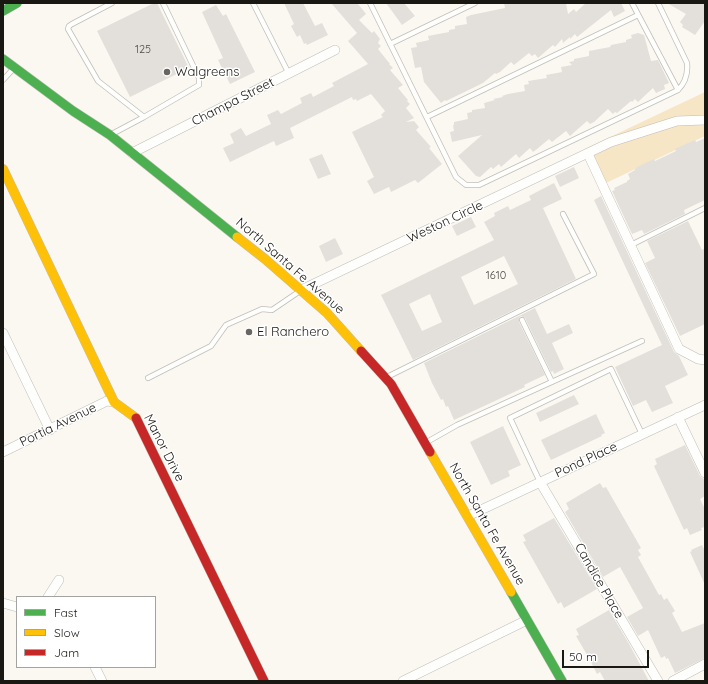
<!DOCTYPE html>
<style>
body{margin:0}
#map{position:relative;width:708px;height:684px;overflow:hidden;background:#fbf8f2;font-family:Quicksand,sans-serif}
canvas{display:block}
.frame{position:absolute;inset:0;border:4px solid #1a1813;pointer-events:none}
.legend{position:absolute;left:16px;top:596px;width:140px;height:72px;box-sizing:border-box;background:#fff;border:1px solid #a3a3a1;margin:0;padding:5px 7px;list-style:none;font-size:12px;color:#1a1813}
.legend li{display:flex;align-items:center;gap:8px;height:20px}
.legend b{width:20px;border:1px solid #a3a3a1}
.scale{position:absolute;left:562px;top:650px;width:87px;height:18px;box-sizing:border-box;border:2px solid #1a1813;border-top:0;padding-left:5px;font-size:12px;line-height:14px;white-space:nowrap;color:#1a1813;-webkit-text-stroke:3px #fff;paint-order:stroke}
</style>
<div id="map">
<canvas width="708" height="684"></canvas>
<div class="frame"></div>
<ul class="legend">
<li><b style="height:5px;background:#4caf50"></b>Fast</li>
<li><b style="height:5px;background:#ffc107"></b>Slow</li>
<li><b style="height:5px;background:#c62828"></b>Jam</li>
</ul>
<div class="scale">50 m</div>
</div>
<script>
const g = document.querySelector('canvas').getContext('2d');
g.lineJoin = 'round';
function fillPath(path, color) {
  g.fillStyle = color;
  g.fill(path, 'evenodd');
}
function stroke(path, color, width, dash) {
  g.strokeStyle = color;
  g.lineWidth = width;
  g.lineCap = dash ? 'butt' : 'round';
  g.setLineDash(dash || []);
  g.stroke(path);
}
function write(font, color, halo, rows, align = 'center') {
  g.font = font + ' Quicksand,sans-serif';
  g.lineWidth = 3;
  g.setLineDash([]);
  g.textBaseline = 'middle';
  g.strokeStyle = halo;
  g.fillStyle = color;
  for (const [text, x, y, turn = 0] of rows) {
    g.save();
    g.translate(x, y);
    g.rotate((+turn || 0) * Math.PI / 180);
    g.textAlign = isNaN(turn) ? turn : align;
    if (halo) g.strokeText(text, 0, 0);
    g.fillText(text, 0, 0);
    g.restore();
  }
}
const green = new Path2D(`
 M 705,92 L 705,136 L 606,183 L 589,147 Z`);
const building = new Path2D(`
 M 154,3 L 157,3 L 189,68 L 130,97 L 97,31 Z
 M 284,3 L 303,3 L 315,26 L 322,23 L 328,35 L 307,45 L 306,43 L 304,44 L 300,35 L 297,37 L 291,26 L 294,24 Z
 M 331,3 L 357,3 L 363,10 L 366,14 L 359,20 L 372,33 L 374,31 L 380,39 L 378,43 L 381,46 L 378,49 L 390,64 L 389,64 L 393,68 L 390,70 L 403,85 L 398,88 L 408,100 L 407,101 L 410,104 L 406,108 L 414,118 L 406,122 L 414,121 L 419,127 L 416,130 L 431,147 L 429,148 L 442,164 L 418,183 L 415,180 L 391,192 L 389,187 L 374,194 L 367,181 L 374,177 L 352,132 L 383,117 L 381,115 L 385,111 L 371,94 L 357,101 L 356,99 L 353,100 L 352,97 L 290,128 L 294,138 L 276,146 L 274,141 L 230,162 L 223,148 L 234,143 L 230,134 L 241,128 L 246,136 L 271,124 L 267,115 L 278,110 L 281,114 L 302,103 L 300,98 L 311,93 L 313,97 L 334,86 L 332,83 L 368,64 L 348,41 L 357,33 Z
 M 386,3 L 404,3 L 415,16 L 402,25 Z
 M 504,3 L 566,3 L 568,14 L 574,9 L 576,12 L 586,3 L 621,3 L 625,11 L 614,17 L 611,10 L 577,37 L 575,34 L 570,39 L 570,37 L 563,43 L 562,39 L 555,47 L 553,45 L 538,58 L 535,54 L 532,56 L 529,53 L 514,65 L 511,62 L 500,72 L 496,74 L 495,73 L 483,83 L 446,101 L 445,100 L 441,103 L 424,82 L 421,67 L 415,68 L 411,48 L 417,47 L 416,43 L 429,40 L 428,36 L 449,32 L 449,30 L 455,29 L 455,26 L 467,24 L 466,17 L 471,15 L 505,8 Z
 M 667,3 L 705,3 L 705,21 L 695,35 L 682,27 L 683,25 L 680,22 L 686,14 Z
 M 216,5 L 223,16 L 226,14 L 255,72 L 230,84 L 218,60 L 223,58 L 202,12 Z
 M 638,33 L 644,35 L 651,61 L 658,60 L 669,83 L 664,85 L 665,89 L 656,93 L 653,88 L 638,102 L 635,99 L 632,102 L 631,101 L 617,113 L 615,112 L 613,114 L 608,109 L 594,122 L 590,124 L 587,121 L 570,136 L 566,131 L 552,142 L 549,139 L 537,149 L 533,152 L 530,148 L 519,158 L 516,154 L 501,167 L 499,164 L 493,169 L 491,167 L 480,177 L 476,176 L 458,156 L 482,135 L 452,142 L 450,132 L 454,131 L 453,125 L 454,125 L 454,122 L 468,119 L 467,113 L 472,112 L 472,110 L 485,108 L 484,103 L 495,100 L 493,99 L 503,97 L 502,96 L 508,94 L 525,91 L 524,85 L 529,84 L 528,81 L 547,78 L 546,75 L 562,72 L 561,67 L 572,65 L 569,62 L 574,61 L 574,59 L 589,56 L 589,51 L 610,47 L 611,45 L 626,42 L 626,40 L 632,38 L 631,35 Z
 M 705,138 L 705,200 L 684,210 L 685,214 L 644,234 L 642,230 L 632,234 L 612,191 L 615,190 L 614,188 L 627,182 L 627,181 L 630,179 L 628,174 L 635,170 L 635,169 L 637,167 L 654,159 L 655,161 L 676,151 L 675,149 L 677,148 L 695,140 L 696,142 Z
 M 322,154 L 331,174 L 318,179 L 309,159 Z
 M 574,167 L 579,178 L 560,187 L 555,176 Z
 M 554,183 L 562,199 L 543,208 L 576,279 L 413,360 L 381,295 L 494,240 L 484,222 L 495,216 L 494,213 L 508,206 L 510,210 L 531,200 L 529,196 ZM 504,256 L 518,284 L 474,305 L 461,277 ZM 430,294 L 442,322 L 422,331 L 409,304 Z
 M 601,196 L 674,352 L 679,356 L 688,375 L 665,386 L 673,403 L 652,412 L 646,400 L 633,406 L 615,367 L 662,345 L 594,200 Z
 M 471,217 L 476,227 L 457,236 L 452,226 Z
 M 688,221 L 702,250 L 705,248 L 705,324 L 680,336 L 645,263 L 655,258 L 647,241 Z
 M 335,238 L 343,254 L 326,262 L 319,246 Z
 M 535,308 L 547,334 L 569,324 L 573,333 L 552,343 L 564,369 L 554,374 L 553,371 L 551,372 L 525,318 L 521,316 L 519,318 L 519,322 L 545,375 L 524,385 L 525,387 L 454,420 L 448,406 L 446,407 L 443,399 L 441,400 L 432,383 L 424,363 Z
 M 574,395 L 579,404 L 540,422 L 536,413 Z
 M 596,414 L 605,433 L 601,435 L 602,436 L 551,460 L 541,440 Z
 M 503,426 L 521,465 L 508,471 L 510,476 L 491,485 L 470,442 Z
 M 685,445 L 700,476 L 705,480 L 705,496 L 700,499 L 705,509 L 705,527 L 701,528 L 702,530 L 690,535 L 687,528 L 684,530 L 654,466 L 657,464 L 655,459 Z
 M 600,483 L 603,488 L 606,487 L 641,548 L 638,550 L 641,555 L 638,557 L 659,595 L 661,594 L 664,600 L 667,598 L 675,611 L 672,613 L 682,632 L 705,623 L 705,658 L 675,673 L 668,658 L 666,659 L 665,656 L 661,658 L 648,630 L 638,636 L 627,617 L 643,608 L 620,567 L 603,577 L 565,512 L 569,509 L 566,503 Z
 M 554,518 L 597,589 L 564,608 L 561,602 L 558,604 L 523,542 L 526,541 L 523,535 Z
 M 702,545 L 705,551 L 705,585 L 690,552 L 692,551 L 691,550 Z
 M 609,610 L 628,642 L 649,681 L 605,681 L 600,672 L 597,674 L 590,660 L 576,636 L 579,635 L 576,629 Z`);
const lane = new Path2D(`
 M 112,3 L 72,24 L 69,26 L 68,29 L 98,81 L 144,117
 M 253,3 L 289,74
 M 370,3 L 456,177 L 466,185 L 479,185 L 678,90 C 685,83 688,73 687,63 L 658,3
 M 632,3 L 678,90
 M 390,44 L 475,3
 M 3,80 L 14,68
 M 427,117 L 638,15
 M 112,134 L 144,117 L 199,85 L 199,78 L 163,3
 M 631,245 L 705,208
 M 522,320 L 552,382
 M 387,377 L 594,274 L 563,214
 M 148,378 L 211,346 L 226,325 L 262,309 L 272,310 L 300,291
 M 427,442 L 457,425 L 642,341
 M 540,482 L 510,418 L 611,369 L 642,434`);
const street = new Path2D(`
 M 132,153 L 335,50
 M 588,154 L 679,349 L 698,359 L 705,360
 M 301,290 L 611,142 L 677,121 L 705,120
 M 3,333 L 50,430
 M 678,417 L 705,473
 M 3,452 L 107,401 L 114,402
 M 540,482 L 658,681
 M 468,516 L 705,405
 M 48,597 L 59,580
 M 3,603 L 17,607
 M 95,667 L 102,681
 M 403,681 L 527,620
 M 673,681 L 705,664`);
const fast = new Path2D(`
 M 3,11 L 17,3
 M 3,59 L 73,111 L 110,135 L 237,237
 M 511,592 L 562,681`);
const slow = new Path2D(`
 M 3,169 L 114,402 L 136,418
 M 237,237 L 265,259 L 327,313 L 361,351
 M 430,452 L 511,592`);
const jam = new Path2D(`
 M 361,351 L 391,384 L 430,452
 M 136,418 L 264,681`);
const markers = [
 [167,72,4,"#696661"],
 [249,332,4,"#696661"]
];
const numberNames = [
 ["125",143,50],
 ["1610",496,276]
];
const poiNames = [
 ["Walgreens",175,72],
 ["El Ranchero",257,332]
];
const streetNames = [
 ["Champa Street",233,102,-27],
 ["Weston Circle",445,222,-25],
 ["North Santa Fe Avenue",290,266,41],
 ["Portia Avenue",58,425,-26],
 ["Manor Drive",164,448,63],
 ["Pond Place",586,460,-25],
 ["North Santa Fe Avenue",487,524,60],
 ["Candice Place",599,581,60]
];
fillPath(green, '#f6e6c6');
fillPath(building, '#e3e0db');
stroke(lane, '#c0beb8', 6);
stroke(street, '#c0beb8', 10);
stroke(fast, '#c0beb8', 10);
stroke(slow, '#c0beb8', 10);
stroke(jam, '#c0beb8', 10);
stroke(lane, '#fefefd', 4.5);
stroke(street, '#fefefd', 9);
stroke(fast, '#4caf50', 9);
stroke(slow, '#ffc107', 9);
stroke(jam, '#c62828', 9);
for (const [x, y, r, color] of markers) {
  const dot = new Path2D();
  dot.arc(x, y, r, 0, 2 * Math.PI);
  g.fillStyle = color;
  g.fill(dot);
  stroke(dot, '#fff', 1.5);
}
write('11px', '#4e4c47', null, numberNames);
write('13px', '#1a1813', '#fff', poiNames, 'left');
write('13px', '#1a1813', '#fff', streetNames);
</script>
